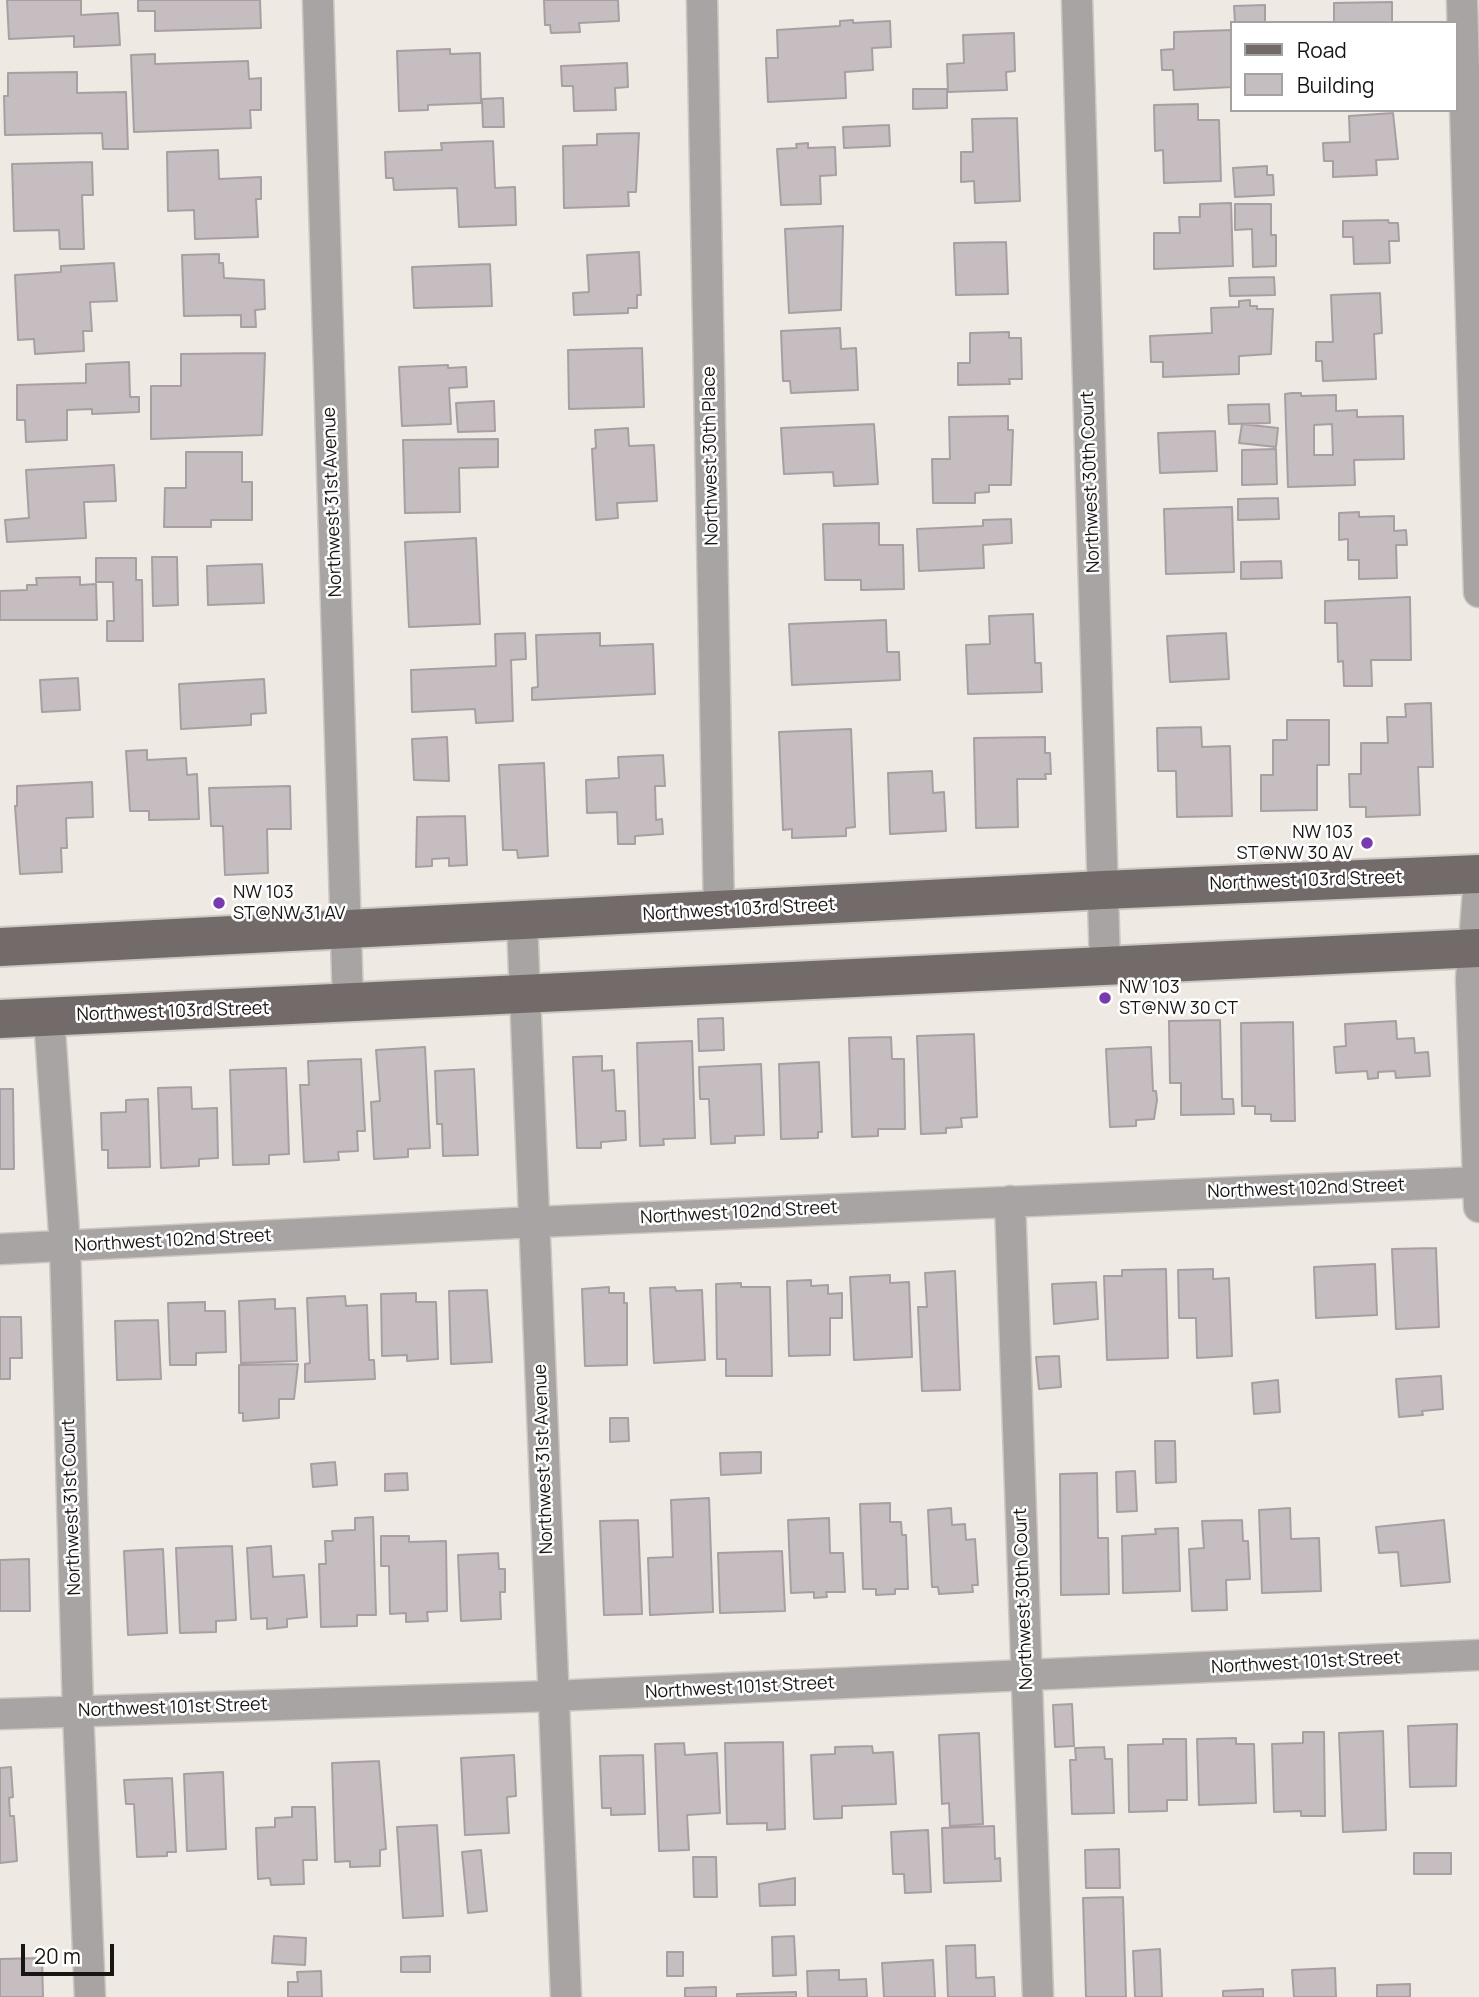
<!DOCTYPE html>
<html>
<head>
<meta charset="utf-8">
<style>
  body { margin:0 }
  #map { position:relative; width:1479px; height:1997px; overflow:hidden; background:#eee9e2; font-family:Manrope,sans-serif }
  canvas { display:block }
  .legend { position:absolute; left:1230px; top:21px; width:228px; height:91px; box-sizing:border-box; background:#fff; border:2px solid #a3a2a1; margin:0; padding:9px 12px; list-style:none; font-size:21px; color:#181614 }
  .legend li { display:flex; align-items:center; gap:14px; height:35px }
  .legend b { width:35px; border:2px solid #a3a2a1 }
  .scale { position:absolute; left:21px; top:1944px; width:93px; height:32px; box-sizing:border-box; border:4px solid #181614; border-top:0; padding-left:9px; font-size:21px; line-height:24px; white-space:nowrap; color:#181614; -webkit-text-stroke:5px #fff; paint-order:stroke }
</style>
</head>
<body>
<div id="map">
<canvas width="1479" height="1997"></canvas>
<ul class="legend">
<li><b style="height:9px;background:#726b69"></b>Road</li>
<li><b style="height:19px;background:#c5bdc0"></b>Building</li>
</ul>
<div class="scale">20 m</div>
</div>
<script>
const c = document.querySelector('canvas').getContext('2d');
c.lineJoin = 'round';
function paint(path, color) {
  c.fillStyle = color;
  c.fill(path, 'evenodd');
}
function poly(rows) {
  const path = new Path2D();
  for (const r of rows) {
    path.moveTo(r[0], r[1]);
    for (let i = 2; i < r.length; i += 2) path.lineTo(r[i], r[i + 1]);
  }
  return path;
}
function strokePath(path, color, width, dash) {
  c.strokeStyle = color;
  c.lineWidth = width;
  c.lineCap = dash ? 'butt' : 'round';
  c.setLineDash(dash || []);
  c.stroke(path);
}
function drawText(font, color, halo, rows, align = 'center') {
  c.font = font + ' Manrope,sans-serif';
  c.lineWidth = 5;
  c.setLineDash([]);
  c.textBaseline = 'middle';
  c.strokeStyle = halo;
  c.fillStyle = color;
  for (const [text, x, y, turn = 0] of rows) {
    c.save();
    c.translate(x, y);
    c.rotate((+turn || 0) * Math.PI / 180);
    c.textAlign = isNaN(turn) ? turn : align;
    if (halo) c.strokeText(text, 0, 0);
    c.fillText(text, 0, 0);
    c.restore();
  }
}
const building = poly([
  [7,0,81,0,81,15,118,13,120,45,74,47,74,36,9,39,7,0],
  [138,0,260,0,261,28,155,31,155,11,138,11,138,0],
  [544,0,618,0,619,21,579,23,580,32,551,33,550,25,545,25,544,0],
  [1392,2,1392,23,1334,23,1334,3,1392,2],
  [1265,5,1265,23,1235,23,1234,6,1265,5],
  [853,20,853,23,890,21,891,47,872,48,873,70,845,72,846,98,768,102,766,58,778,58,777,30,840,26,840,21,853,20],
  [1232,30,1232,87,1174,90,1173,70,1162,70,1161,50,1174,49,1174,32,1232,30],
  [1014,33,1015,71,1006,72,1007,90,948,92,947,64,964,63,963,35,1014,33],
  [450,49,450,54,480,53,481,103,428,105,428,110,399,111,397,51,450,49],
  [155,54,155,64,248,61,249,79,261,78,261,110,250,110,251,128,134,132,131,55,155,54],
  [627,63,628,87,615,88,616,110,574,111,573,86,562,86,561,66,627,63],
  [77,72,77,93,126,92,128,149,103,149,102,133,5,135,4,96,8,96,8,73,77,72],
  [913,89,947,89,947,108,913,109,913,89],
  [503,98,504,127,483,127,482,99,503,98],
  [1198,104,1198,120,1219,120,1221,181,1164,183,1163,150,1155,151,1154,105,1198,104],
  [1393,113,1398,159,1376,160,1377,175,1333,177,1333,161,1324,161,1323,143,1350,142,1349,116,1393,113],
  [1017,118,1020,201,975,203,974,181,961,182,961,152,973,152,972,119,1017,118],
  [889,125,890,146,844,148,843,127,889,125],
  [639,133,636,192,628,192,629,206,564,208,563,146,597,145,597,134,639,133],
  [493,141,495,188,515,187,516,225,459,227,457,188,394,190,393,178,386,178,385,152,442,150,441,143,493,141],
  [808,143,808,148,835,147,836,175,820,176,821,204,781,205,777,149,797,148,796,144,808,143],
  [218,150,219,179,261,177,261,199,256,199,258,237,195,239,194,210,168,211,167,152,218,150],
  [92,162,93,195,82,195,84,249,60,249,59,230,14,231,12,164,92,162],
  [1267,166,1267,175,1273,175,1274,195,1235,197,1233,168,1267,166],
  [1231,203,1233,266,1154,269,1154,233,1180,233,1179,217,1200,217,1200,204,1231,203],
  [1235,204,1271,204,1271,235,1276,235,1276,266,1253,267,1252,229,1235,230,1235,204],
  [1388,220,1389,223,1398,223,1399,241,1389,241,1390,263,1354,264,1353,237,1343,237,1343,221,1388,220],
  [843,226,841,310,789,313,785,229,843,226],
  [1006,242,1008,294,956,295,954,243,1006,242],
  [639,252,641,295,637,295,637,308,628,308,628,313,574,315,573,293,589,292,587,255,639,252],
  [219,254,219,263,223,263,224,278,264,280,265,309,255,310,256,327,241,327,241,315,184,316,182,255,219,254],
  [114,263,117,301,90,302,92,331,83,331,84,351,35,354,34,339,18,340,15,275,61,272,61,266,114,263],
  [490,264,492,306,414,308,412,267,490,264],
  [1274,277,1275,295,1230,296,1229,278,1274,277],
  [1380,293,1382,333,1374,334,1376,379,1323,381,1322,361,1316,361,1316,342,1333,342,1331,295,1380,293],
  [1250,300,1250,306,1257,306,1257,309,1273,309,1271,354,1239,356,1239,374,1163,377,1163,362,1151,362,1150,336,1212,333,1211,308,1239,307,1239,301,1250,300],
  [840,328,841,349,856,348,858,390,791,393,790,381,783,381,781,331,840,328],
  [1009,332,1009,338,1021,338,1022,379,1009,379,1010,384,958,385,958,363,970,363,970,333,1009,332],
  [642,348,644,407,569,409,568,350,642,348],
  [265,353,262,435,151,439,151,386,181,386,181,354,265,353],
  [129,362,130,397,139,397,139,412,92,414,92,409,67,410,67,440,26,442,25,420,17,420,17,385,86,383,86,364,129,362],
  [448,365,448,368,466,367,467,387,449,388,451,424,402,426,399,367,448,365],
  [1292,393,1301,393,1301,396,1336,395,1336,411,1357,410,1357,417,1403,416,1404,459,1354,460,1355,485,1288,487,1285,394,1292,393],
  [1332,424,1333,455,1314,455,1314,425,1332,424],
  [494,401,495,431,458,432,456,403,494,401],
  [1269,404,1270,423,1229,424,1228,405,1269,404],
  [1008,416,1008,430,1013,430,1011,485,989,485,989,492,975,493,975,503,933,503,932,459,950,459,949,417,1008,416],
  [874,424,878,484,834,486,833,472,784,474,781,428,874,424],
  [1242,424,1278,428,1276,447,1239,443,1242,424],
  [628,428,629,446,654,445,657,501,617,503,618,518,596,520,592,449,596,448,595,430,628,428],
  [1215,431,1217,471,1160,473,1158,433,1215,431],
  [498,439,498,467,459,468,460,512,405,513,403,440,498,439],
  [1276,449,1277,484,1242,485,1242,450,1276,449],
  [186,452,242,452,242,482,252,482,252,520,211,520,211,527,164,527,165,488,186,488,186,452],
  [114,465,116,501,84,502,86,538,7,542,5,520,29,518,26,470,114,465],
  [1278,498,1279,519,1238,520,1238,499,1278,498],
  [1232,507,1234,572,1166,574,1164,509,1232,507],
  [1359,512,1359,517,1394,516,1394,531,1406,530,1407,545,1396,545,1397,578,1359,579,1359,560,1348,560,1348,539,1339,540,1339,513,1359,512],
  [1011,519,1012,543,983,545,984,568,919,571,917,529,983,526,983,520,1011,519],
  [879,523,879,545,903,545,904,589,861,590,861,580,825,580,823,524,879,523],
  [476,538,480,624,409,627,405,542,476,538],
  [152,557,177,557,178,605,153,606,152,557],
  [96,558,136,558,136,580,142,580,143,641,107,641,107,621,114,621,113,582,96,582,96,558],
  [1281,561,1282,578,1241,579,1241,562,1281,561],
  [262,564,264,603,208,605,207,566,262,564],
  [80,577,80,585,96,584,97,620,0,620,0,591,27,590,27,585,37,585,36,578,80,577],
  [1410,597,1411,660,1371,660,1372,686,1344,686,1343,661,1338,662,1337,623,1325,623,1325,601,1410,597],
  [1033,614,1035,663,1041,663,1042,692,968,694,966,645,990,644,989,616,1033,614],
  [886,620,887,652,899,652,900,680,792,685,789,624,886,620],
  [525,633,526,659,511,660,513,721,476,723,475,709,412,712,411,670,496,666,495,634,525,633],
  [600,633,600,646,653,644,655,694,532,700,532,688,538,687,536,635,600,633],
  [1226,633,1229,679,1170,682,1167,636,1226,633],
  [78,678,80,710,42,712,40,680,78,678],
  [264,679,266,713,251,714,251,725,181,729,179,684,264,679],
  [1431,703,1433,767,1418,767,1420,815,1366,817,1366,807,1350,807,1349,774,1361,774,1361,743,1388,743,1387,717,1406,717,1405,704,1431,703],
  [1287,720,1329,720,1329,765,1317,765,1317,810,1261,811,1261,775,1273,775,1273,740,1287,740,1287,720],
  [1201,727,1202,747,1230,746,1232,816,1177,817,1176,771,1158,771,1157,728,1201,727],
  [851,729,855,827,846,828,846,836,792,838,792,829,783,830,779,732,851,729],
  [447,737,449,781,414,780,412,739,447,737],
  [1045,737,1045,753,1050,753,1051,774,1045,774,1046,779,1017,779,1018,827,976,828,974,738,1045,737],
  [147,750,147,760,186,758,187,775,197,774,199,819,149,820,149,811,130,811,126,751,147,750],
  [663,755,665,786,655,786,656,820,662,819,663,834,635,836,635,844,618,844,617,812,587,813,586,780,619,778,618,757,663,755],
  [544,763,548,856,518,858,517,850,503,850,499,765,544,763],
  [932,771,933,793,944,792,946,831,890,834,888,773,932,771],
  [92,782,93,817,66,818,67,848,61,848,62,872,20,874,15,806,17,806,17,786,92,782],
  [290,786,291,829,267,829,268,873,225,875,223,826,211,826,209,788,290,786],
  [465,816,467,865,449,866,449,858,432,859,432,866,416,867,417,817,465,816],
  [723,1018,724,1050,699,1051,698,1019,723,1018],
  [1220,1020,1222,1099,1233,1099,1234,1114,1181,1115,1181,1083,1170,1083,1169,1021,1220,1020],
  [1396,1021,1397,1039,1414,1038,1415,1053,1428,1052,1430,1076,1396,1078,1395,1071,1378,1072,1378,1078,1368,1079,1367,1071,1336,1073,1334,1047,1346,1046,1345,1024,1396,1021],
  [1293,1022,1295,1121,1271,1121,1271,1114,1255,1114,1255,1106,1242,1106,1241,1023,1293,1022],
  [974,1034,977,1117,961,1118,962,1127,946,1128,946,1133,921,1134,917,1036,974,1034],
  [891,1037,892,1059,904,1059,905,1129,878,1129,878,1136,852,1137,849,1038,891,1037],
  [692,1041,695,1138,663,1139,664,1145,640,1146,637,1043,692,1041],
  [425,1047,430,1148,408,1149,408,1157,374,1159,371,1102,380,1101,376,1050,425,1047],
  [1151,1047,1153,1091,1156,1091,1157,1100,1154,1119,1136,1120,1136,1126,1110,1127,1106,1049,1151,1047],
  [602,1056,602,1071,614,1070,616,1111,625,1111,626,1140,601,1142,601,1148,577,1148,573,1057,602,1056],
  [361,1059,365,1131,357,1131,358,1151,338,1152,339,1160,304,1162,300,1085,309,1085,308,1061,361,1059],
  [819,1062,822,1132,818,1132,818,1138,781,1139,779,1064,819,1062],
  [761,1064,764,1135,735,1136,735,1143,711,1144,709,1099,700,1099,699,1067,761,1064],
  [286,1068,289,1154,269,1155,269,1164,233,1165,230,1070,286,1068],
  [474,1069,478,1155,443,1156,442,1124,437,1124,435,1071,474,1069],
  [191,1087,192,1109,217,1108,218,1158,199,1159,199,1166,161,1168,158,1088,191,1087],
  [0,1089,13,1089,14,1169,0,1169,0,1089],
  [148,1099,150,1167,108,1168,108,1150,102,1150,101,1113,126,1112,126,1100,148,1099],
  [1436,1248,1439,1327,1396,1329,1392,1249,1436,1248],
  [1375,1264,1377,1315,1316,1318,1314,1267,1375,1264],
  [1166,1269,1168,1358,1107,1360,1104,1276,1122,1276,1122,1270,1166,1269],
  [1213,1269,1213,1279,1229,1278,1232,1356,1197,1358,1196,1318,1179,1318,1178,1270,1213,1269],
  [955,1271,960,1390,922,1391,918,1307,927,1307,925,1273,955,1271],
  [890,1275,890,1283,909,1282,912,1357,854,1360,850,1277,890,1275],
  [811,1280,811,1286,828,1285,828,1294,842,1293,842,1318,830,1318,830,1355,789,1356,787,1281,811,1280],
  [1096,1282,1098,1319,1054,1324,1052,1284,1096,1282],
  [741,1283,741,1287,770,1287,772,1376,726,1376,726,1359,717,1359,716,1284,741,1283],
  [609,1287,609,1293,624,1293,624,1303,627,1303,627,1365,585,1366,582,1289,609,1287],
  [675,1287,676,1291,702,1290,705,1360,654,1363,650,1288,675,1287],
  [487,1290,492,1362,451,1364,449,1291,487,1290],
  [416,1293,416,1302,436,1302,438,1359,407,1361,407,1355,382,1356,381,1294,416,1293],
  [345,1296,346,1306,367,1305,369,1360,374,1360,375,1379,305,1382,305,1364,310,1363,307,1298,345,1296],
  [275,1299,275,1309,295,1308,297,1361,241,1363,239,1301,275,1299],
  [205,1302,205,1311,225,1311,226,1352,196,1353,196,1365,170,1365,168,1303,205,1302],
  [0,1317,21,1317,22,1358,10,1358,10,1379,0,1379,0,1317],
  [158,1320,161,1379,117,1380,115,1321,158,1320],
  [1059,1356,1061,1387,1039,1389,1036,1357,1059,1356],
  [298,1364,294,1399,279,1399,279,1418,243,1421,243,1413,239,1413,239,1365,298,1364],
  [1441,1376,1443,1409,1422,1411,1423,1415,1399,1417,1396,1379,1441,1376],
  [1278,1380,1280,1412,1254,1414,1252,1383,1278,1380],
  [610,1418,628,1418,629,1441,610,1442,610,1418],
  [1155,1441,1175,1441,1176,1482,1156,1483,1155,1441],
  [761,1452,761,1473,721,1475,720,1453,761,1452],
  [335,1462,337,1485,313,1487,311,1464,335,1462],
  [1135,1471,1137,1511,1117,1512,1116,1472,1135,1471],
  [407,1473,408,1490,385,1491,385,1474,407,1473],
  [1097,1473,1098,1538,1108,1538,1109,1594,1061,1595,1060,1474,1097,1473],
  [709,1498,713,1612,650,1615,648,1558,673,1557,671,1500,709,1498],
  [890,1503,890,1522,901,1522,902,1535,906,1535,908,1589,895,1589,895,1594,876,1595,876,1589,863,1589,860,1504,890,1503],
  [951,1508,952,1525,965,1524,966,1540,975,1539,978,1585,972,1585,973,1592,939,1594,938,1587,932,1587,928,1510,951,1508],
  [1290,1508,1291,1539,1319,1538,1321,1591,1262,1593,1259,1510,1290,1508],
  [373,1517,376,1615,357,1615,357,1626,321,1627,319,1564,326,1564,325,1541,333,1541,332,1531,355,1530,355,1518,373,1517],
  [829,1518,830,1553,843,1553,845,1592,826,1592,827,1597,814,1598,814,1592,791,1593,788,1520,829,1518],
  [638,1520,642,1614,604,1615,600,1521,638,1520],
  [1242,1520,1243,1541,1248,1541,1250,1579,1226,1580,1227,1610,1192,1611,1189,1549,1204,1548,1202,1521,1242,1520],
  [1444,1520,1450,1582,1401,1586,1398,1552,1379,1553,1376,1527,1444,1520],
  [1178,1528,1180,1591,1123,1593,1122,1536,1156,1534,1155,1529,1178,1528],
  [381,1536,409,1536,409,1542,446,1541,447,1611,427,1612,428,1621,406,1622,406,1613,390,1614,389,1566,381,1566,381,1536],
  [232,1546,236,1620,216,1621,216,1632,180,1633,176,1548,232,1546],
  [271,1546,273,1577,304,1575,307,1617,287,1619,287,1627,267,1629,267,1618,251,1619,247,1548,271,1546],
  [163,1549,167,1633,128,1635,124,1551,163,1549],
  [782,1551,785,1611,720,1613,718,1553,782,1551],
  [498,1553,499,1569,505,1569,505,1592,500,1592,501,1619,461,1621,458,1555,498,1553],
  [29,1559,30,1611,0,1611,0,1560,29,1559],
  [1072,1704,1074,1746,1055,1747,1053,1705,1072,1704],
  [1457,1724,1456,1786,1410,1787,1408,1726,1457,1724],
  [1383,1731,1386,1830,1343,1832,1339,1733,1383,1731],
  [1303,1732,1324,1732,1325,1816,1301,1816,1301,1811,1274,1812,1272,1744,1303,1743,1303,1732],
  [979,1733,983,1824,950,1826,949,1803,942,1804,939,1735,979,1733],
  [1236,1738,1236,1744,1254,1744,1256,1803,1199,1805,1197,1739,1236,1738],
  [1163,1739,1186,1739,1187,1800,1167,1800,1167,1811,1129,1812,1128,1745,1163,1744,1163,1739],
  [783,1742,785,1829,767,1830,767,1823,727,1824,725,1743,783,1742],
  [684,1743,685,1755,717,1753,720,1813,687,1815,689,1850,659,1851,655,1744,684,1743],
  [872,1746,873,1753,893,1752,896,1804,842,1806,842,1818,814,1819,811,1755,835,1754,835,1747,872,1746],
  [1104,1747,1105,1759,1112,1759,1114,1813,1072,1814,1070,1760,1076,1760,1075,1748,1104,1747],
  [514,1755,516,1796,507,1797,509,1833,465,1835,461,1758,514,1755],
  [643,1755,645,1814,611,1815,611,1808,602,1808,600,1756,643,1755],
  [379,1761,386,1849,380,1850,380,1866,350,1867,350,1861,335,1862,332,1763,379,1761],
  [11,1767,13,1797,9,1798,10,1816,14,1816,17,1861,0,1863,0,1768,11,1767],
  [223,1772,226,1849,187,1851,184,1774,223,1772],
  [172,1778,176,1852,167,1852,167,1856,137,1857,134,1804,126,1804,124,1780,172,1778],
  [292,1807,315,1807,317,1860,303,1860,304,1884,271,1885,270,1878,258,1879,256,1828,275,1827,275,1818,292,1817,292,1807],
  [437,1825,443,1916,403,1918,397,1827,437,1825],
  [994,1826,995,1859,1000,1858,1001,1881,944,1883,942,1828,994,1826],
  [928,1830,931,1892,905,1893,904,1874,893,1874,891,1832,928,1830],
  [1119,1849,1120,1888,1086,1888,1085,1850,1119,1849],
  [481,1850,487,1911,468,1913,462,1852,481,1850],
  [1414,1853,1451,1853,1451,1874,1414,1874,1414,1853],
  [693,1857,716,1857,717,1897,694,1897,693,1857],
  [795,1878,795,1905,760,1906,759,1884,795,1878],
  [1123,1897,1126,1997,1086,1997,1083,1898,1123,1897],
  [274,1936,306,1938,305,1965,272,1963,274,1936],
  [794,1936,796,1975,773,1976,772,1937,794,1936],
  [975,1945,976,1978,994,1977,995,1997,948,1997,946,1946,975,1945],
  [1160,1949,1162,1997,1135,1997,1133,1951,1160,1949],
  [667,1952,683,1952,683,1976,667,1976,667,1952],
  [430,1956,430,1972,401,1972,401,1957,430,1956],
  [42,1958,43,1997,0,1997,0,1959,42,1958],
  [933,1960,935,1997,884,1997,882,1963,933,1960],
  [1335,1968,1336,1997,1294,1997,1292,1970,1335,1968],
  [839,1970,839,1980,866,1979,867,1997,808,1997,807,1971,839,1970],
  [321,1971,322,1997,288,1997,288,1982,298,1982,297,1972,321,1971],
  [1410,1984,1410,1997,1377,1997,1377,1985,1410,1984],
  [716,1987,716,1997,685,1997,685,1988,716,1987],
  [1263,1989,1263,1997,1223,1997,1223,1991,1263,1989],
  [796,1992,796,1997,737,1997,737,1994,796,1992]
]);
paint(building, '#c5bdc0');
strokePath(building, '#a79fa2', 2);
const street = poly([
  [318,0,348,1004],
  [702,0,719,912],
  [1077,0,1105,965],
  [1462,0,1479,592],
  [1479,879,1471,979,1479,1207],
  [522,921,566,1997],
  [49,1017,65,1246,78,1711,90,1997],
  [1010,1201,1038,1997],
  [0,1249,536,1222,1479,1182],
  [0,1714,552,1696,1479,1655]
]);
const primary = poly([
  [0,947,1103,890,1479,874],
  [0,1019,1479,948]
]);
strokePath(street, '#ccc7c1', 33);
strokePath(primary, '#ccc7c1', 42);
strokePath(street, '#a8a4a3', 30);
strokePath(primary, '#726b69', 38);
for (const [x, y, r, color] of [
  [1367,843,7,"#773aaf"],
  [219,903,7,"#773aaf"],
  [1105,998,7,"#773aaf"]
]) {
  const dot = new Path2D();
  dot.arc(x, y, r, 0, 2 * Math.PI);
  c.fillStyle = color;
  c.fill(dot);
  strokePath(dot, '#fff', 2.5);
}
drawText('18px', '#181614', '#fff', [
  ["Northwest 30th Place",711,456,-91],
  ["Northwest 30th Court",1091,482,-92],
  ["Northwest 31st Avenue",333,502,-92],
  ["Northwest 103rd Street",1306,881,-2],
  ["Northwest 103rd Street",739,910,-3],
  ["Northwest 103rd Street",173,1012,-2],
  ["Northwest 102nd Street",1306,1189,-2],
  ["Northwest 102nd Street",739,1213,-3],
  ["Northwest 102nd Street",173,1241,-3],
  ["Northwest 31st Avenue",544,1459,-92],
  ["Northwest 31st Court",72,1507,-92],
  ["Northwest 30th Court",1024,1599,-92],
  ["Northwest 101st Street",1306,1663,-3],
  ["Northwest 101st Street",740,1688,-3],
  ["Northwest 101st Street",173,1708,-2]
]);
drawText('18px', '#181614', '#fff', [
  ["NW 103",1353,833,"right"],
  ["ST@NW 30 AV",1353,854,"right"],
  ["NW 103",233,893],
  ["ST@NW 31 AV",233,914],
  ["NW 103",1119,988],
  ["ST@NW 30 CT",1119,1009]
], 'left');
</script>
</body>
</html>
